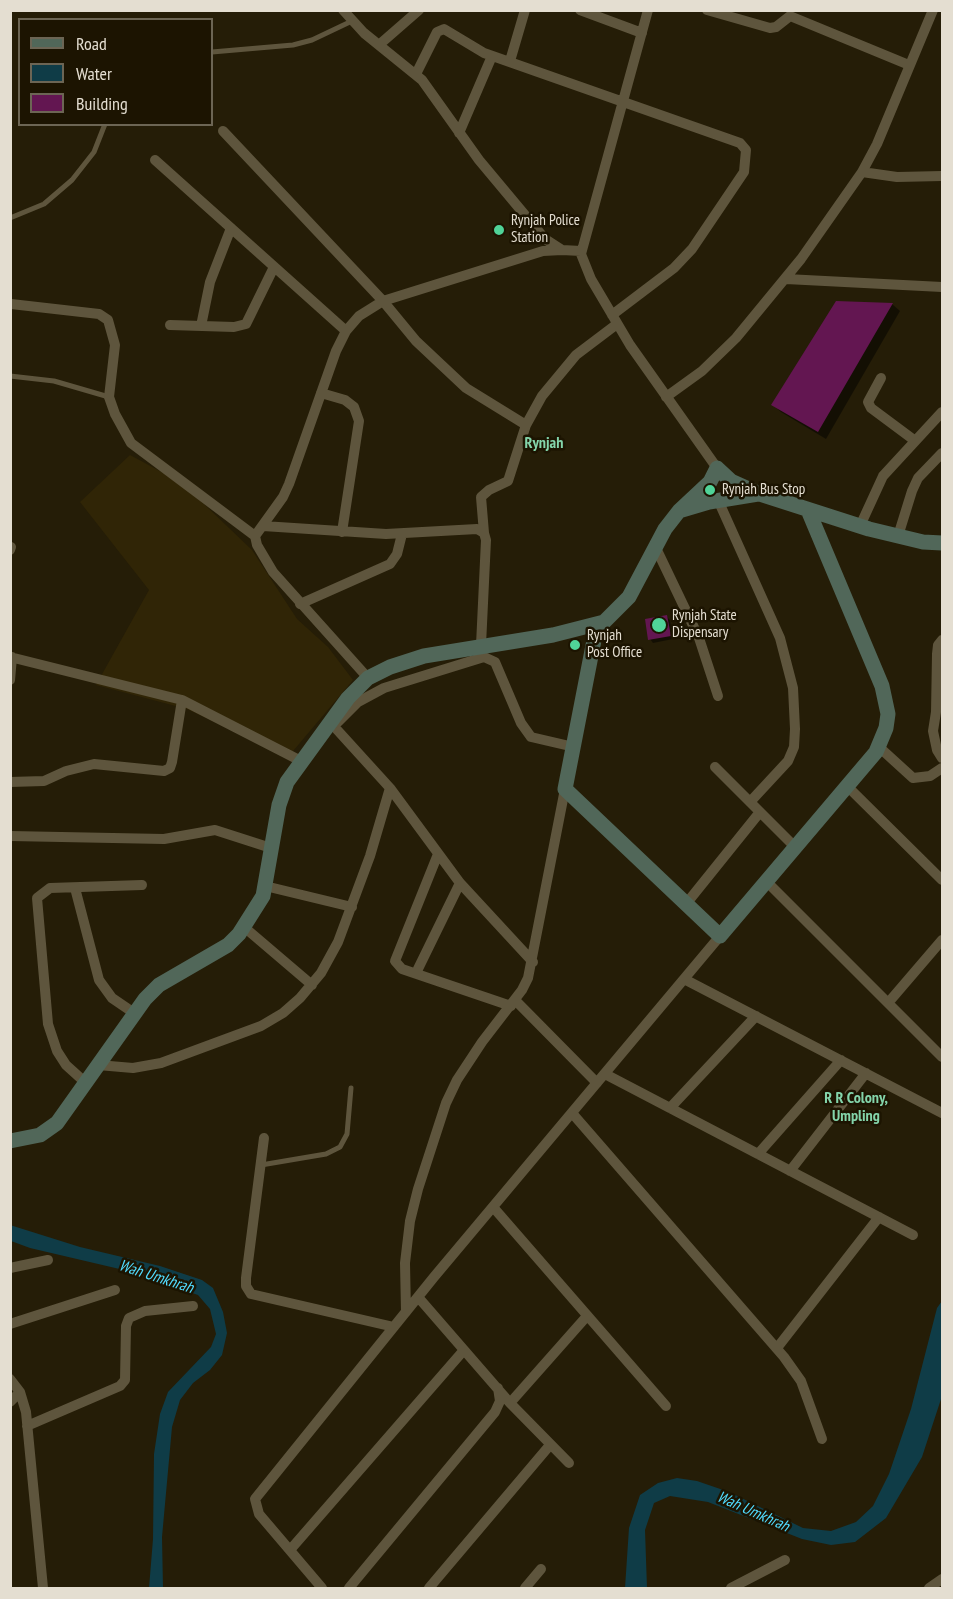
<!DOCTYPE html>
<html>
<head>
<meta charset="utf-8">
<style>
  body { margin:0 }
  #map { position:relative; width:953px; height:1599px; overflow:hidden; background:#251d07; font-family:"PT Sans Narrow",sans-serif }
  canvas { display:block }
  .frame { position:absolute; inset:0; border:12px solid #e4ded1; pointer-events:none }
  .legend { position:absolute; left:18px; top:18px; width:195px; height:108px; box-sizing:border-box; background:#1c1401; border:2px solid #6c6554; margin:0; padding:8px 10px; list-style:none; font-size:18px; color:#e4ded1 }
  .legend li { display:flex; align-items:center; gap:12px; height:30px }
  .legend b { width:30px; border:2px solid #6c6554 }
</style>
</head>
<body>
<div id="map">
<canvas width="953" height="1599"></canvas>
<div class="frame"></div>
<ul class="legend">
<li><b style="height:8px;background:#516759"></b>Road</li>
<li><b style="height:16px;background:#0f3c47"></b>Water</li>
<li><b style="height:16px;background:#631651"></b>Building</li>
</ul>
</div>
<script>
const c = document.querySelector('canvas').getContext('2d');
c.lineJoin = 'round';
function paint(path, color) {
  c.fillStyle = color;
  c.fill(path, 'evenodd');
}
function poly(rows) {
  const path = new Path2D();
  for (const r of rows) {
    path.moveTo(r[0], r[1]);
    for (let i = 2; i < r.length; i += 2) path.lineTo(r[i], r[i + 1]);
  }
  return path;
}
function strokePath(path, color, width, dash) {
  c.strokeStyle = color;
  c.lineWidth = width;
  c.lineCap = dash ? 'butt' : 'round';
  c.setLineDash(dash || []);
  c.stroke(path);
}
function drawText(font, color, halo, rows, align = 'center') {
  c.font = font + ' "PT Sans Narrow",sans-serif';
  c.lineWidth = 5;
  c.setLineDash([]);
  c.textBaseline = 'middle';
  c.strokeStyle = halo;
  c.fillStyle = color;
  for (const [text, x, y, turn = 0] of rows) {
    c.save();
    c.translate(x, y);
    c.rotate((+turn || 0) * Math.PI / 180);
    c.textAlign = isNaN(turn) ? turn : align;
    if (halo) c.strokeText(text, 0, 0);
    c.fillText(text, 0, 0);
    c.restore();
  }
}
paint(poly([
  [130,455,182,483,252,550,297,619,328,647,353,680,288,757,187,709,96,685,149,590,80,502]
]), '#302506');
paint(poly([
  [10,1225,80,1247,160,1266,202,1280,213,1288,223,1312,227,1333,222,1355,210,1370,193,1383,180,1400,172,1427,162,1537,163,1588,149,1588,153,1539,154,1454,160,1414,168,1392,211,1347,216,1334,210,1309,198,1295,128,1271,30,1248,11,1241],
  [942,1301,942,1396,922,1457,886,1518,855,1542,831,1545,802,1539,708,1502,670,1496,654,1503,645,1530,647,1588,625,1588,629,1528,640,1495,658,1483,677,1478,697,1481,729,1492,803,1528,831,1531,856,1522,873,1506,889,1474,911,1409,937,1308]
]), '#0f3c47');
paint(poly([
  [837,303,892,304,900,311,826,439,781,412,773,405],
  [667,617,670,620,673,639,653,643,650,639]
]), '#0007');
paint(poly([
  [836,301,893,303,818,432,771,405],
  [667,615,671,636,648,640,645,619]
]), '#631651');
strokePath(poly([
  [212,52,293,45,312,40,352,21],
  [10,218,44,204,72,180,94,152,105,124],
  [10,376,54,381,109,397],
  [261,1165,326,1154,340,1147,347,1134,351,1088]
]), '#5e553d', 5);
strokePath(poly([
  [343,10,364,33,422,80,479,160,545,239,562,250,581,251],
  [580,10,642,33],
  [648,10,581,254,591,279,630,345,717,468],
  [707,10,770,28,776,27,790,16,909,65],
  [380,44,419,10],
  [510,61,525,10],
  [416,74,437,32,444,29,484,53,740,143,746,150,744,172,692,249,674,268,612,315],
  [223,131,383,301,416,341,466,388,526,425],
  [459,133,492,56],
  [155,160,346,331],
  [862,172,897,177,942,176],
  [786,279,942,287],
  [11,304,99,314,108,320,115,345,109,397,115,414,131,443,255,536],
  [170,325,234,327,246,324,274,267],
  [201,326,210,282,231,228],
  [881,378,868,402,871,408,914,440],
  [321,393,345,400,354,407,359,421,342,532],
  [666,397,702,371,736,338,801,259,862,172,877,144,933,10],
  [718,500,780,638,793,688,795,729,794,747,788,761,750,802],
  [263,526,386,534,477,529,484,533,486,540,481,645],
  [860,526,883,476,942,412],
  [484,533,481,497,489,490,508,481,526,425,542,396,576,355,617,324],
  [898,536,912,491,918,478,942,453],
  [655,546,699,638,718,696],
  [10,550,11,547],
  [300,604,390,564,397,554,402,534],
  [942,640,938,645,937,654,936,712,933,731,937,750,942,758],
  [10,657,182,700,301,761],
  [368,678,273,572,257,545,255,536,283,497,289,484,336,351,346,331,359,316,383,301,543,251,562,250],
  [10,680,12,657],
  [330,722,390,788,460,883,533,962],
  [338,722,358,702,384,688,484,657,495,662,521,723,531,737,574,747],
  [879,747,913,778,930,776,942,768],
  [715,767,794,846],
  [10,782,44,781,66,771,94,764,164,771,170,768,172,762,182,700],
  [847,786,942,880],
  [10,836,164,839,215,830,271,848],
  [438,854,395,961,402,969,511,1006],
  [766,881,942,1057],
  [265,886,352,907],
  [75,888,99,980,112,998,134,1013],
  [686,904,760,812],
  [244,927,312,985],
  [416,973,460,883],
  [684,979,942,1113],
  [515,1000,597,1083],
  [888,1003,942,940],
  [98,1065,133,1068,161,1063,261,1026,283,1013,300,998,321,973,338,942,370,856,390,788],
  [605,1074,913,1235],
  [87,1084,66,1065,57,1051,48,1024,37,898,50,888,142,885],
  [670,1108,756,1016],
  [572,1113,784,1357,801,1381,822,1439],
  [264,1138,246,1278,246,1286,251,1294,394,1327],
  [758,1154,841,1060],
  [790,1171,866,1073],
  [493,1207,666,1406],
  [10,1268,48,1260],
  [418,1297,510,1403,569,1463],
  [406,1312,405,1263,410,1221,418,1189,446,1103,457,1080,482,1042,522,990,528,978,565,789],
  [10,1324,115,1290],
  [777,1348,879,1217],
  [10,1379,20,1392,26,1412,43,1588],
  [10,1402,20,1392],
  [510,1403,587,1316],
  [27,1426,120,1386,125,1380,126,1326,129,1318,145,1311,193,1306],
  [290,1550,464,1350],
  [322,1588,259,1514,255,1499,434,1277,720,936],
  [349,1588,495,1412,500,1401,498,1388],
  [429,1588,550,1445],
  [525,1588,541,1569],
  [731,1588,785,1560],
  [929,1588,942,1579]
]), '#5e553d', 10);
strokePath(poly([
  [682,510,709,502,758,494],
  [597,625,565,789,720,936,876,752,886,728,888,714,882,686,808,510],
  [10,1141,40,1135,57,1123,145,999,159,985,228,945,239,934,263,896,279,805,287,782,348,698,368,678,390,667,424,656,553,635,604,622,629,597,665,529,679,511,710,482,717,468,731,481,760,494,869,529,923,542,942,543]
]), '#516759', 15);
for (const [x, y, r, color] of [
  [499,230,6,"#50d398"],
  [710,490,6,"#50d398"],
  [659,625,8,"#50d398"],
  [575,645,6,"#50d398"]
]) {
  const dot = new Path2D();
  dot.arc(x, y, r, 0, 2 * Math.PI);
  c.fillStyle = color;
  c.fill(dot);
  strokePath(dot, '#1c1401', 2);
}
drawText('15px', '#e4ded1', '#1c1401', [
  ["Rynjah Police",511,221],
  ["Station",511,238],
  ["Rynjah Bus Stop",722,490],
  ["Rynjah State",672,616],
  ["Dispensary",672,633],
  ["Rynjah",587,636],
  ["Post Office",587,653]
], 'left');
drawText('bold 16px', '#84d5ab', '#1c1401', [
  ["Rynjah",544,443],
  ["R R Colony,",856,1098],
  ["Umpling",856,1116]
]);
drawText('italic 16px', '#51dbfe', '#1c1401', [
  ["Wah Umkhrah",156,1277,18],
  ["Wah Umkhrah",753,1512,24]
]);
</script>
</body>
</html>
